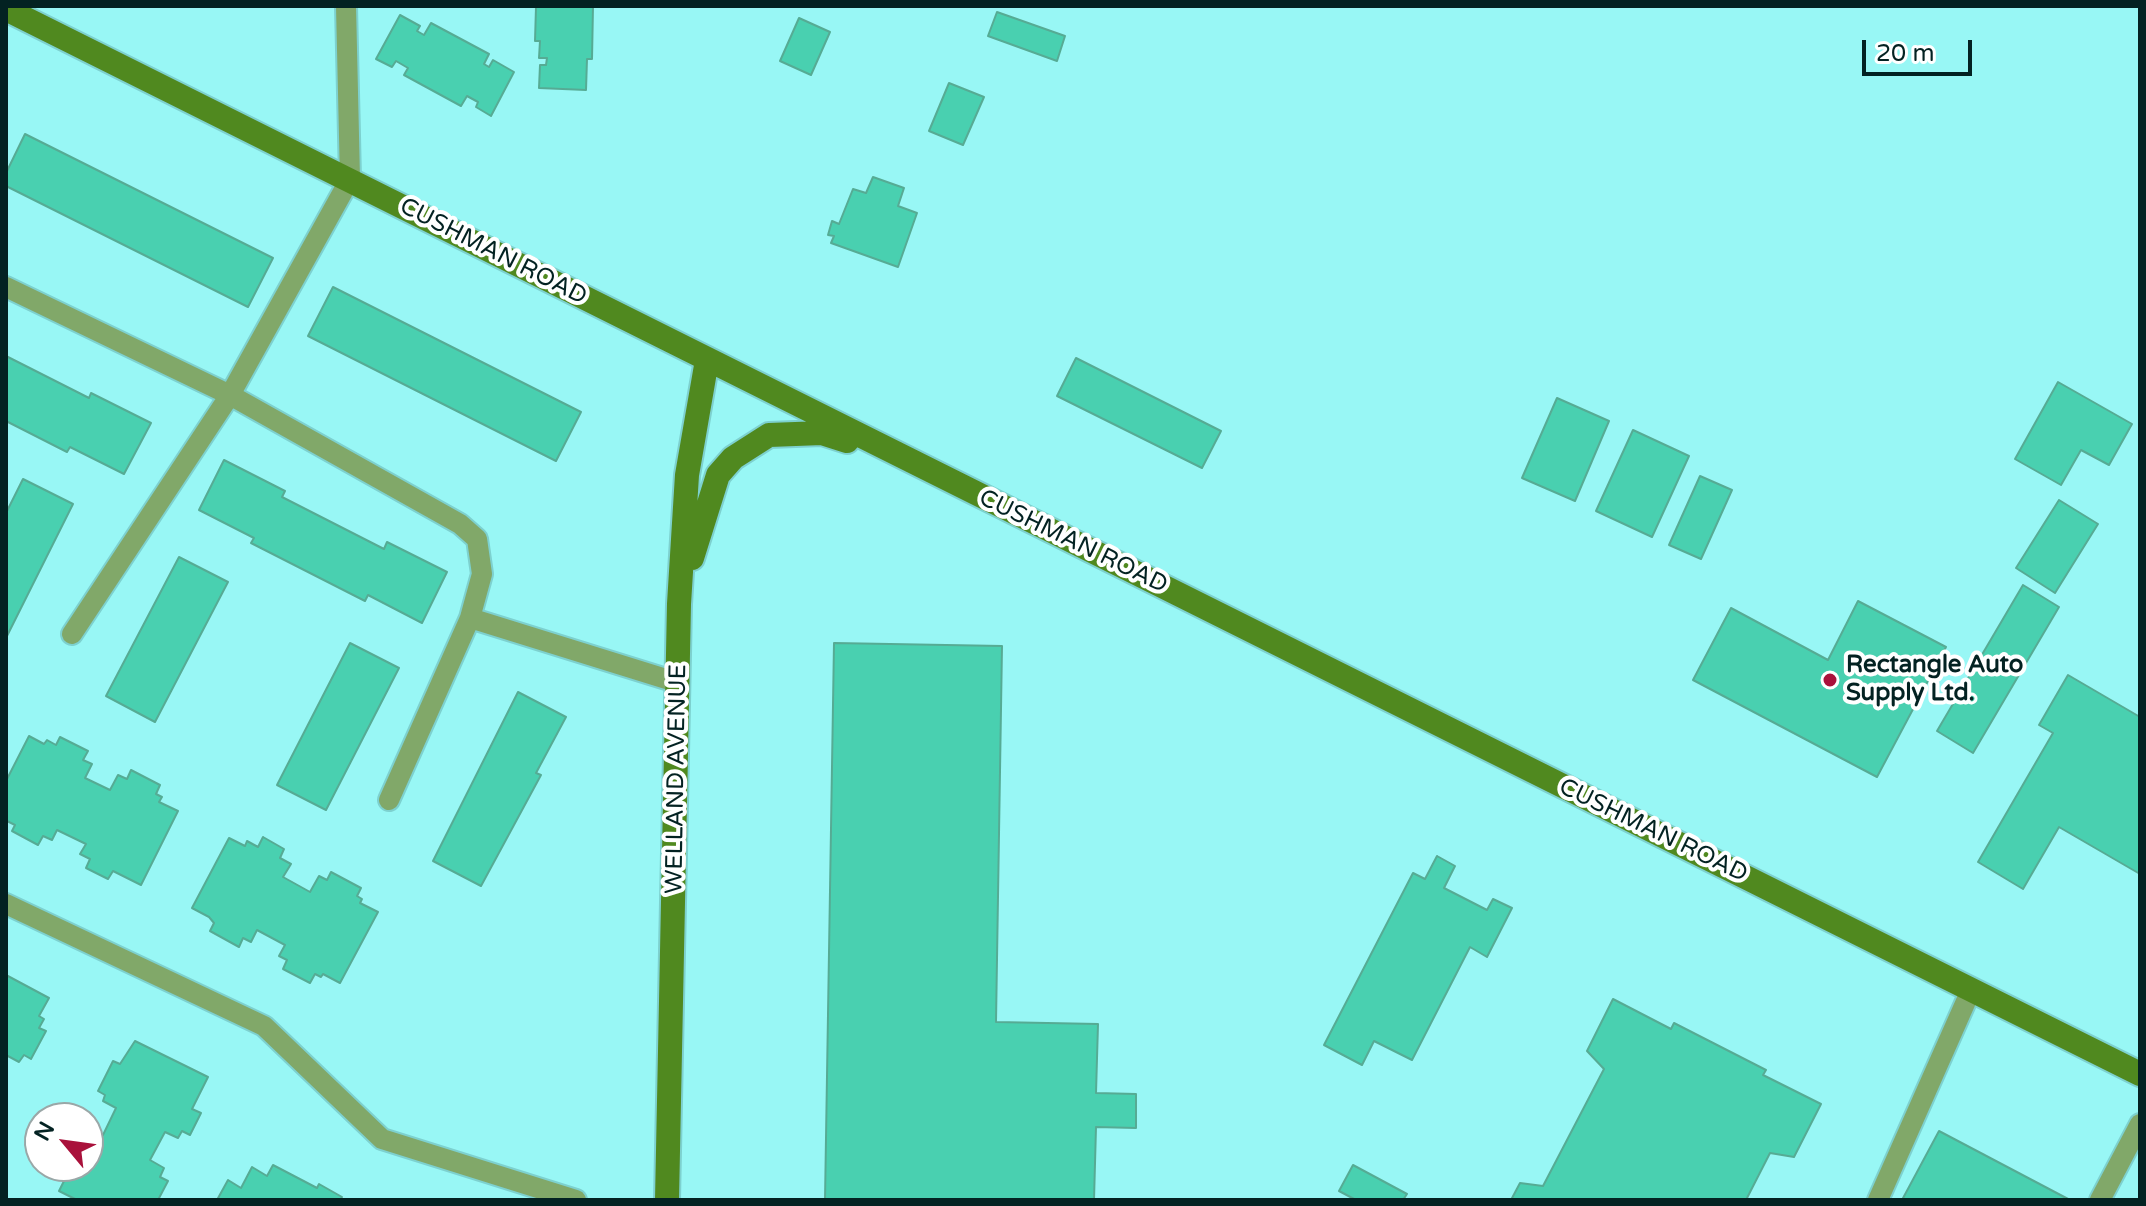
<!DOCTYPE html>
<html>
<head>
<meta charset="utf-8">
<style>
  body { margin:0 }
  #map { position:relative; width:2146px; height:1206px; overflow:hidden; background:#98f7f5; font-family:"Varela Round",sans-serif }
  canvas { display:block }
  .frame { position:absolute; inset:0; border:8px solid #032222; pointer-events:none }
  .north { position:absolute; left:24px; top:1102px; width:80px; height:80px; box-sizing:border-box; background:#fff; border:2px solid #9aa7a7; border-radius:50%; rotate:299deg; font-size:22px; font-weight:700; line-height:32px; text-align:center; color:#032222 }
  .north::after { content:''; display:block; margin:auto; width:28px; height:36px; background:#a9113b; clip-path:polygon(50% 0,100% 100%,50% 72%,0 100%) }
  .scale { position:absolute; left:1862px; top:40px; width:110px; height:36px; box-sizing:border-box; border:4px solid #032222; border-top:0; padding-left:10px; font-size:24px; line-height:28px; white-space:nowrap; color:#032222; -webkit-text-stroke:6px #fff; paint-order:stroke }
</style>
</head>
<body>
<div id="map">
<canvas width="2146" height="1206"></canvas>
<div class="frame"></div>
<div class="north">N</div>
<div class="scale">20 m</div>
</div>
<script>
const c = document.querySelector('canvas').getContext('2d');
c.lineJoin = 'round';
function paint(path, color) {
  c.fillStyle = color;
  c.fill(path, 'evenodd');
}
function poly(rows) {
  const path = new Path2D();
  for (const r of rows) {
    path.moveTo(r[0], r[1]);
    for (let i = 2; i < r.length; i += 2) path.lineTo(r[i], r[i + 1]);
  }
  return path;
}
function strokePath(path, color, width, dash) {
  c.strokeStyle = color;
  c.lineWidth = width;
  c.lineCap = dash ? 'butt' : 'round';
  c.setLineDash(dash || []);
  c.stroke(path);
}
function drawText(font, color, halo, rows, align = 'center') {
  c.font = font + ' "Varela Round",sans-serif';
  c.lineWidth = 8;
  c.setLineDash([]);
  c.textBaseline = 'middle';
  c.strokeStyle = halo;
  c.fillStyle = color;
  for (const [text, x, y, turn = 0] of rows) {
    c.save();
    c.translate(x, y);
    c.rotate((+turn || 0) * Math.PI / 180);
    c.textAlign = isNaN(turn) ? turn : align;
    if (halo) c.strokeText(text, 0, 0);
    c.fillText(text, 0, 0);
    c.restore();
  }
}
const building = poly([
  [541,6,593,6,592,59,587,59,586,90,539,88,540,65,546,65,547,58,539,58,540,41,535,41,536,7,541,6],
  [997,12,1065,36,1057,61,988,36,997,12],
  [400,15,420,26,417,31,424,35,431,23,489,54,484,64,489,67,493,60,514,72,491,116,476,107,478,102,467,96,461,106,404,75,408,68,396,61,392,67,376,59,400,15],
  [799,18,830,32,811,75,780,61,799,18],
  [949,83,984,97,963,145,929,131,949,83],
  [25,134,273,258,248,307,6,186,6,173,25,134],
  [873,177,904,188,898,206,917,213,898,267,831,243,834,236,828,235,832,221,839,224,853,189,866,193,873,177],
  [333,287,581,412,556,461,308,336,333,287],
  [6,356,89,398,91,393,151,423,124,474,70,447,67,452,6,421,6,356],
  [1076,358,1221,431,1202,468,1057,396,1076,358],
  [2058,382,2132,424,2109,465,2081,450,2061,485,2015,459,2058,382],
  [1557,398,1609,421,1575,501,1522,478,1557,398],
  [1633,430,1689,456,1652,537,1596,511,1633,430],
  [224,460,285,491,282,497,384,549,387,542,447,572,422,623,368,595,365,601,251,543,254,538,199,510,224,460],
  [1700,476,1732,490,1701,559,1669,545,1700,476],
  [23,479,73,504,6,638,6,513,23,479],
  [2059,500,2098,524,2055,593,2016,568,2059,500],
  [179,557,228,582,155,722,106,696,179,557],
  [2023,585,2059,607,1973,753,1937,731,2023,585],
  [1858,601,1946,647,1877,777,1693,680,1731,608,1828,660,1858,601],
  [350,643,399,668,326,810,277,785,350,643],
  [834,643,1002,646,996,1022,1098,1024,1096,1093,1136,1094,1136,1128,1096,1127,1094,1200,825,1200,834,643],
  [2068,675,2140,717,2140,874,2059,827,2023,889,1978,862,2053,733,2039,725,2068,675],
  [518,692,566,717,536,773,541,775,481,886,433,861,518,692],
  [29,736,44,744,47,740,56,745,60,737,88,751,83,760,92,764,85,778,110,790,118,775,127,779,131,770,160,785,156,794,162,797,159,802,178,811,141,885,113,871,108,879,86,868,90,859,80,854,86,844,57,830,52,840,43,836,38,845,12,831,15,825,7,821,6,781,29,736],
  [263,837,284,849,280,858,291,864,283,877,310,892,319,876,327,880,331,872,361,888,357,896,362,899,360,903,378,912,340,983,323,974,321,977,315,974,310,983,283,969,287,960,279,956,285,945,257,930,251,942,243,938,239,947,210,931,214,923,209,917,192,908,229,838,245,846,247,841,258,847,263,837],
  [1437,856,1455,866,1444,888,1487,910,1493,899,1512,908,1487,957,1470,947,1412,1060,1374,1041,1362,1065,1324,1045,1413,873,1425,879,1437,856],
  [6,975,49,998,39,1016,44,1019,39,1028,46,1031,31,1059,24,1055,19,1062,6,1055,6,975],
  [1613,999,1671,1029,1674,1023,1766,1070,1763,1075,1821,1104,1794,1157,1770,1153,1746,1200,1511,1200,1520,1183,1543,1186,1604,1069,1587,1051,1613,999],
  [135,1041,208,1077,192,1109,201,1113,190,1135,182,1131,178,1138,165,1132,150,1160,164,1168,160,1177,168,1181,158,1200,77,1200,59,1191,68,1173,64,1166,88,1166,88,1129,103,1135,116,1108,103,1101,105,1095,98,1091,113,1061,120,1064,135,1041],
  [1939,1131,2070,1200,1902,1200,1939,1131],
  [273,1165,317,1188,319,1184,342,1197,340,1200,217,1200,228,1180,241,1188,252,1167,267,1176,273,1165],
  [1353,1165,1407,1194,1403,1200,1356,1200,1339,1191,1353,1165]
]);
paint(building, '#49d0b0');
strokePath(building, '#56ab94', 2);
const lane = poly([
  [6,287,230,395,460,524,477,539,482,574,470,618,389,800],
  [470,618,679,683],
  [72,634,230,395,350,179,346,6],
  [6,904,264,1026,382,1139,576,1200],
  [1878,1200,1971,990],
  [2100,1200,2140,1124]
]);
const secondary = poly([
  [6,9,2140,1074],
  [692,558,718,475,733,458,769,435,822,433,847,441],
  [667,1200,679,604,687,475,707,360]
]);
strokePath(lane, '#7dd1cf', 24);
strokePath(secondary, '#7dd1cf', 28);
strokePath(lane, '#81a869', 20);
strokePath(secondary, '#50891f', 24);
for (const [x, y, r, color] of [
  [1830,680,8,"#a9113b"]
]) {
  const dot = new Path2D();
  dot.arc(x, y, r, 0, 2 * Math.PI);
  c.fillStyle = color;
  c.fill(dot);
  strokePath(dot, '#fff', 3);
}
drawText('24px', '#032222', '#fff', [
  ["CUSHMAN ROAD",493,252,27],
  ["CUSHMAN ROAD",1073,542,26],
  ["WELLAND AVENUE",677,779,-89],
  ["CUSHMAN ROAD",1653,831,26]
]);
drawText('bold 24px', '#032222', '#fff', [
  ["Rectangle Auto",1846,666],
  ["Supply Ltd.",1846,694]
], 'left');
</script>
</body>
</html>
